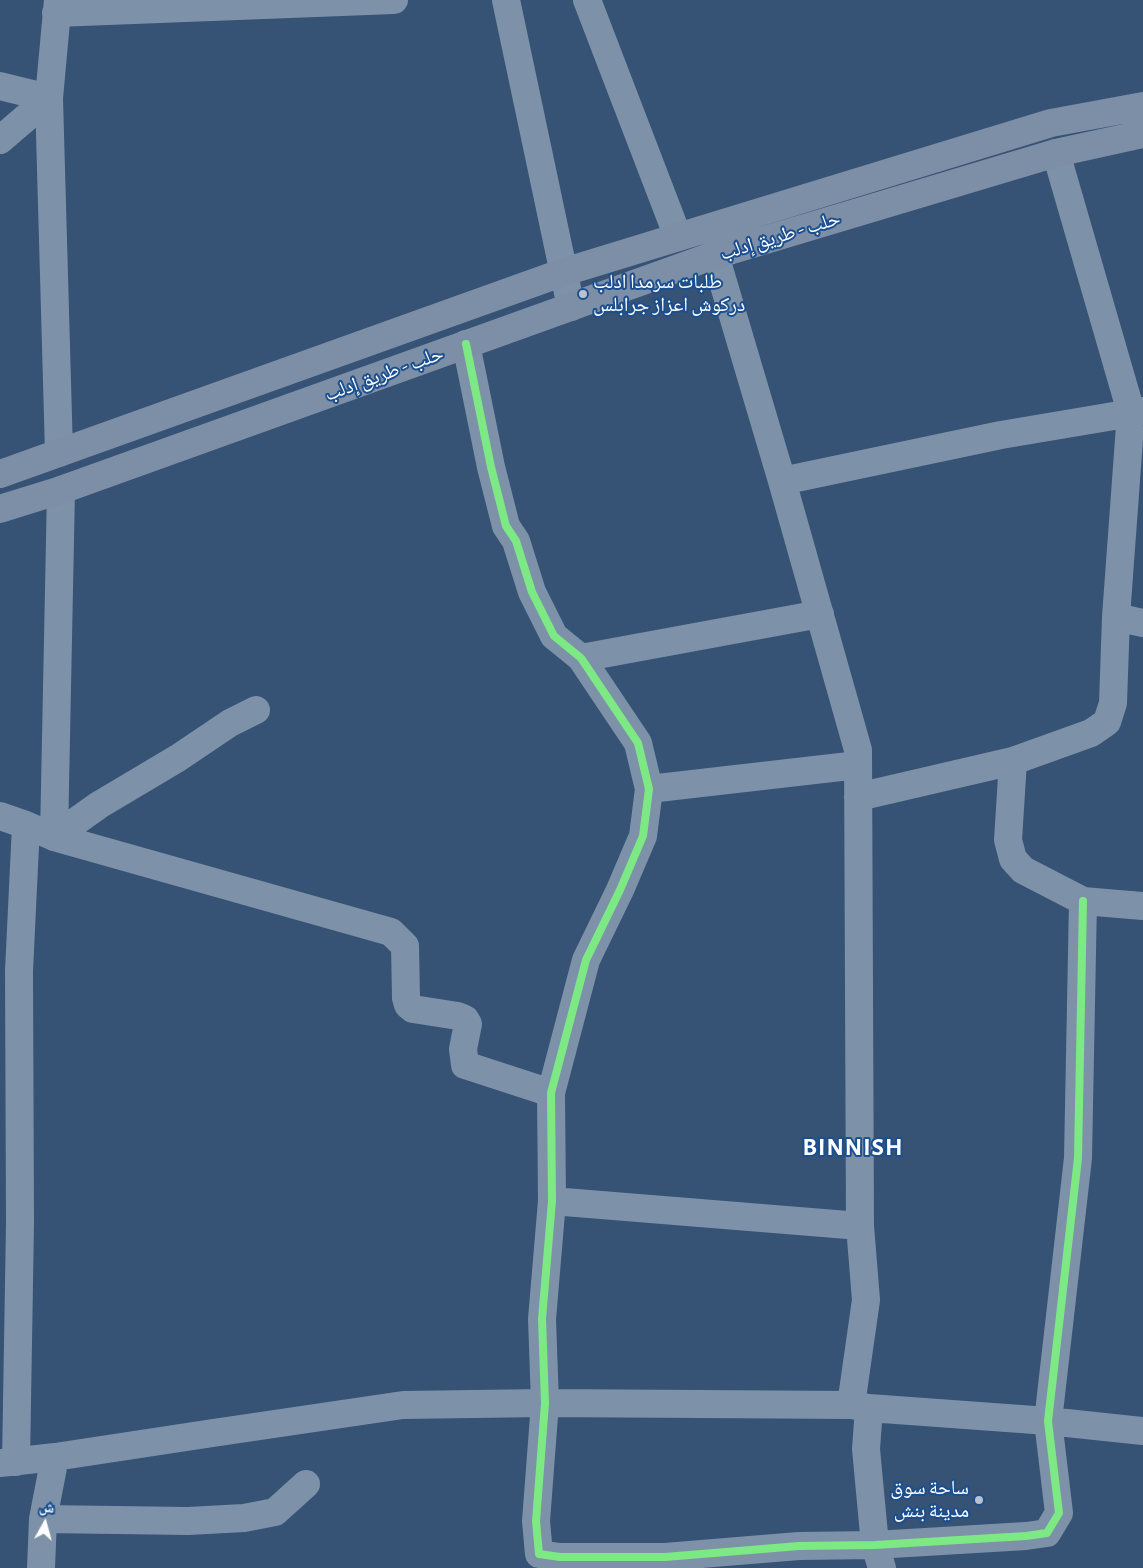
<!DOCTYPE html>
<html>
<head>
<meta charset="utf-8">
<style>
  body { margin:0 }
  #map { position:relative; width:1143px; height:1568px; overflow:hidden; background:#365274; font-family:"Alegreya Sans","Noto Naskh Arabic",sans-serif }
  canvas { display:block }
  .north { position:absolute; left:20px; top:1498px; width:50px; height:50px; -webkit-text-stroke:4px #1b4f8f; paint-order:stroke; rotate:7deg; font-size:14px; font-weight:700; line-height:20px; text-align:center; color:#fff }
  .north::after { content:''; display:block; margin:auto; width:18px; height:22px; background:#fff; clip-path:polygon(50% 0,100% 100%,50% 72%,0 100%) }
</style>
</head>
<body>
<div id="map">
<canvas width="1143" height="1568"></canvas>
<div class="north">ش</div>
</div>
<script>
const c = document.querySelector('canvas').getContext('2d');
c.lineJoin = 'round';
function poly(rows) {
  const path = new Path2D();
  for (const r of rows) {
    path.moveTo(r[0], r[1]);
    for (let i = 2; i < r.length; i += 2) path.lineTo(r[i], r[i + 1]);
  }
  return path;
}
function strokePath(path, color, width, dash) {
  c.strokeStyle = color;
  c.lineWidth = width;
  c.lineCap = dash ? 'butt' : 'round';
  c.setLineDash(dash || []);
  c.stroke(path);
}
function drawText(font, color, halo, rows, align = 'center') {
  c.font = font + ' "Alegreya Sans","Noto Naskh Arabic",sans-serif';
  c.lineWidth = 4;
  c.setLineDash([]);
  c.textBaseline = 'middle';
  c.strokeStyle = halo;
  c.fillStyle = color;
  for (const [text, x, y, turn = 0] of rows) {
    c.save();
    c.translate(x, y);
    c.rotate((+turn || 0) * Math.PI / 180);
    c.textAlign = isNaN(turn) ? turn : align;
    if (halo) c.strokeText(text, 0, 0);
    c.fillText(text, 0, 0);
    c.restore();
  }
}
strokePath(poly([
  [58,0,49,98,59,453],
  [506,0,571,307],
  [587,0,678,237],
  [56,13,394,0],
  [0,86,49,98],
  [0,140,49,98],
  [715,255,782,481,858,750,860,1226,866,1300,851,1405],
  [466,344,491,467,506,526,516,541,532,592,554,636,581,658,638,743,649,789,643,836,620,890,586,960,551,1093,552,1201,542,1319,545,1403,536,1521,539,1554,560,1557,665,1557,799,1546,875,1545,1026,1536,1047,1533,1059,1513,1048,1421,1078,1158,1083,901],
  [782,481,1001,435,1143,411],
  [1116,617,1143,623],
  [581,658,820,614],
  [1013,761,1008,840,1013,859,1023,870,1083,901,1143,906],
  [649,789,858,765],
  [858,797,1013,761,1091,733,1107,722,1113,703,1116,617,1131,412,1056,153],
  [0,816,26,825,19,971,20,1223,16,1462],
  [26,825,54,837,391,932,405,946,406,998,408,1005,413,1009,458,1016,465,1019,468,1024,463,1049,465,1065,551,1093],
  [54,837,61,490],
  [54,837,99,805,178,758,230,723,256,710],
  [552,1201,860,1226],
  [869,1408,866,1449,875,1545,882,1568],
  [0,1463,55,1457,213,1433,403,1405,545,1403,851,1405,869,1408,1048,1421,1143,1431],
  [43,1519,188,1521,244,1518,275,1512,306,1484],
  [41,1568,43,1519,55,1457]
]), '#7d92a8', 28);
strokePath(poly([
  [0,474,564,272,1051,123,1143,106],
  [0,509,61,490,715,255,1056,153,1143,134]
]), '#7d8ea7', 28);
strokePath(poly([
  [466,344,491,467,506,526,516,541,532,592,554,636,581,658,638,743,649,789,643,836,620,890,586,960,551,1093,552,1201,542,1319,545,1403,536,1521,539,1554,560,1557,665,1557,799,1546,875,1545,1026,1536,1047,1533,1059,1513,1048,1421,1078,1158,1083,901]
]), '#7ce984', 8);
for (const [x, y, r, color] of [
  [583,294,5,"#b9c2ce"],
  [979,1500,5,"#b9c2ce"]
]) {
  const dot = new Path2D();
  dot.arc(x, y, r, 0, 2 * Math.PI);
  c.fillStyle = color;
  c.fill(dot);
  strokePath(dot, '#1b4f8f', 2);
}
drawText('20px', '#fff', '#1b4f8f', [
  ["حلب - طريق إدلب",780,236,-17],
  ["حلب - طريق إدلب",384,374,-20]
]);
drawText('20px', '#fff', '#1b4f8f', [
  ["طلبات سرمدا ادلب",593,282],
  ["دركوش اعزاز جرابلس",593,305],
  ["ساحة سوق",969,1488,"right"],
  ["مدينة بنش",969,1511,"right"]
], 'left');
c.letterSpacing = '1px';
drawText('bold 25px', '#fff', '#1b4f8f', [
  ["BINNISH",853,1147]
]);
c.letterSpacing = '0px';
</script>
</body>
</html>
